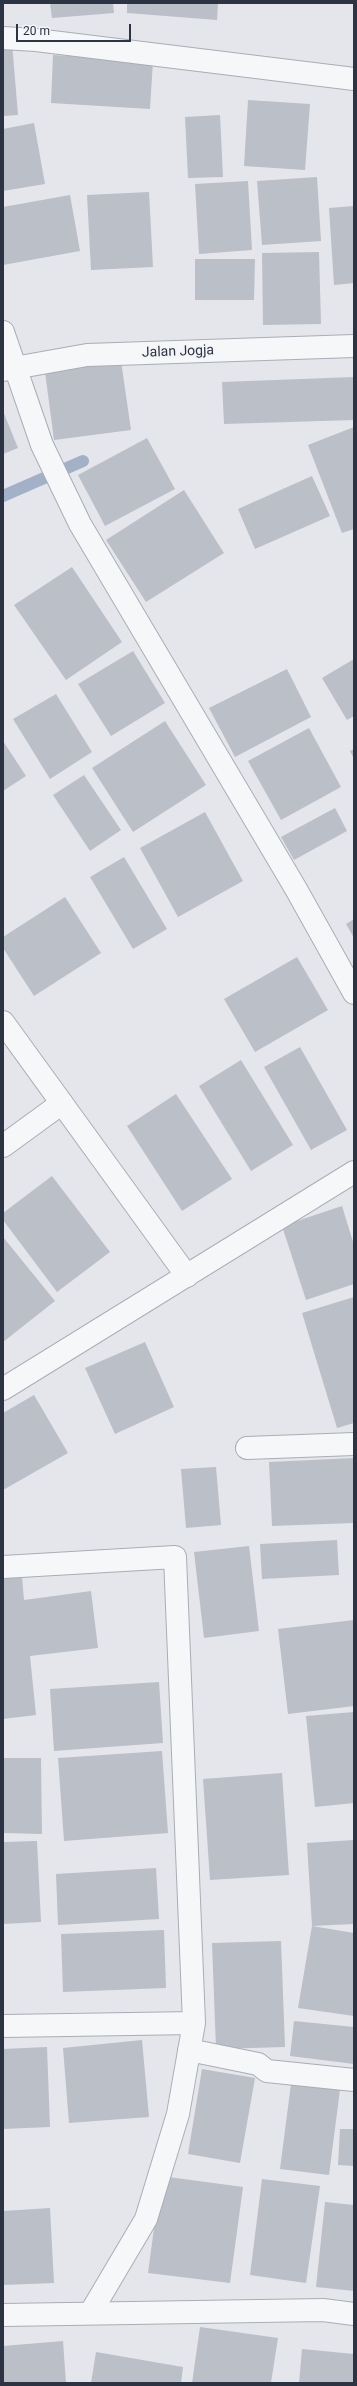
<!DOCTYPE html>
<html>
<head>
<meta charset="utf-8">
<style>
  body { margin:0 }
  #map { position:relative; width:357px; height:2386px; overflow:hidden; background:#e4e6eb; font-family:Roboto,sans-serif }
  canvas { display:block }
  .frame { position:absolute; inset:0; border:4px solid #2c3342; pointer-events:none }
  .scale { position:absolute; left:16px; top:24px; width:115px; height:18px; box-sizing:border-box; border:2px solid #2c3342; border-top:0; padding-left:5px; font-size:12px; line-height:14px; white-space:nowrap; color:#2c3342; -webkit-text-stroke:3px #f3f5f8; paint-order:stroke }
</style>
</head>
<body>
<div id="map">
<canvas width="357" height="2386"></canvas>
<div class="frame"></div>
<div class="scale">20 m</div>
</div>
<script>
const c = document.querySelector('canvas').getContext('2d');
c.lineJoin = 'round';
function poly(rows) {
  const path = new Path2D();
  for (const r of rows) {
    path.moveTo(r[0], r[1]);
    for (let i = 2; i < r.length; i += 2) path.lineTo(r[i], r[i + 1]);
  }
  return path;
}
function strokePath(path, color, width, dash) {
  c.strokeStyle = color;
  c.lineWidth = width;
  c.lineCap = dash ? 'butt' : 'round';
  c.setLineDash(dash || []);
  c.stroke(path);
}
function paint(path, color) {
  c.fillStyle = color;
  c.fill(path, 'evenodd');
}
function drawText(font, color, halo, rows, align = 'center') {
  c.font = font + ' Roboto,sans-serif';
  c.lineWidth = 4;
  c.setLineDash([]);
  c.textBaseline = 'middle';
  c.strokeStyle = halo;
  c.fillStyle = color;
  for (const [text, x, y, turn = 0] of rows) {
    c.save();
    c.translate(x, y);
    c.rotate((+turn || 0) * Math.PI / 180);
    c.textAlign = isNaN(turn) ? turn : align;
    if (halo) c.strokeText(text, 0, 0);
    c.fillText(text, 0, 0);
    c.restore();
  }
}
strokePath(poly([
  [3,496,83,461]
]), '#a2b1c8', 12);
paint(poly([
  [50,3,113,3,114,13,52,18],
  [127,3,218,3,217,20,127,13],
  [12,43,18,115,3,116,3,44],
  [53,55,153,61,150,109,51,103],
  [248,100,310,104,305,170,244,166],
  [220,115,223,177,188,178,185,117],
  [34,123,45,184,3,191,3,129],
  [317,177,321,241,262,245,257,181],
  [248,181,252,250,199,254,195,184],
  [149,192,153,267,91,270,87,195],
  [70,195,80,251,3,265,3,207],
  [354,206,354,283,334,285,329,208],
  [319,252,321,324,263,325,262,253],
  [195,259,255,259,254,300,195,300],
  [121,361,131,430,54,440,45,372],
  [354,377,354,420,224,424,222,382],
  [3,411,18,448,3,454],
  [354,427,354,529,342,533,308,445],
  [147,438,175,489,105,526,78,475],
  [312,476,330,516,255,549,238,509],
  [184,490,224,553,146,602,106,540],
  [72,567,122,642,66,680,14,605],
  [133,651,165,703,111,736,78,684],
  [354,659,354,716,347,720,322,678],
  [287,669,311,717,235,757,209,708],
  [56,694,92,752,50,779,13,719],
  [165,721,206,785,133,832,92,768],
  [309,728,341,787,281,820,248,761],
  [3,741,26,776,3,791],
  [354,749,354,759,350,751],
  [84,775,121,830,90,851,53,795],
  [335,808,347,831,294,860,281,837],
  [205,812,243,881,178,917,140,848],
  [124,857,167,929,133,949,90,877],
  [65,897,101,953,34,996,3,948,3,937],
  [354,919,354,938,346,924],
  [297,957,328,1010,255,1052,224,999],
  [300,1047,347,1130,311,1150,264,1067],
  [241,1060,293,1145,251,1171,199,1086],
  [176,1094,232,1179,182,1211,127,1126],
  [52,1176,110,1252,57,1292,3,1220,3,1213],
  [342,1206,354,1245,354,1284,306,1300,282,1226],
  [3,1237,55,1301,3,1342],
  [354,1297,354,1423,337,1428,302,1313],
  [145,1342,174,1407,115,1434,85,1368],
  [34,1395,68,1453,3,1490,3,1413],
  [354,1458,354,1523,272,1526,269,1462],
  [216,1467,221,1525,186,1528,181,1469],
  [337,1540,339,1575,262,1579,260,1544],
  [249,1546,259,1631,204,1638,194,1552],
  [22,1576,24,1600,91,1591,98,1648,30,1656,36,1715,3,1719,3,1578],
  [354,1620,354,1706,288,1714,278,1629],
  [159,1682,163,1743,54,1751,50,1689],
  [354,1712,354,1803,315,1807,306,1716],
  [162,1751,168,1833,64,1841,58,1758],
  [3,1758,41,1758,42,1834,3,1833],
  [282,1773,289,1875,210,1880,203,1779],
  [354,1840,354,1924,312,1926,307,1843],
  [37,1841,41,1922,3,1924,3,1842],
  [156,1868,159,1919,58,1925,56,1874],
  [312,1926,354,1933,354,2016,298,2008],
  [164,1930,166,1988,63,1992,61,1934],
  [281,1941,285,2047,216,2049,212,1943],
  [294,2021,354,2027,354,2064,290,2056],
  [142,2040,149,2117,69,2123,63,2048],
  [47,2047,50,2127,3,2129,3,2049],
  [202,2069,255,2078,240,2163,188,2154],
  [292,2076,341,2082,329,2175,280,2169],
  [340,2129,354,2129,354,2166,338,2165],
  [161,2176,243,2187,230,2283,148,2273],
  [262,2179,320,2186,306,2283,250,2275],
  [325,2202,354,2205,354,2291,316,2287],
  [50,2208,54,2283,3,2285,3,2211],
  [200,2327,278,2338,271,2383,192,2383],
  [63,2341,66,2383,3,2383,3,2346],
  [302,2349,354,2354,354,2383,299,2383],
  [96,2352,183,2367,181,2383,91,2383]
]), '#bbbfc7');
const minor = poly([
  [3,38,36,40,354,79],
  [3,332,42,445,80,524,296,889,354,993],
  [3,370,87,355,354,346],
  [3,1022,187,1276],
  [3,1146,62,1103],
  [3,1389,354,1172],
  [247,1448,354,1444],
  [3,1567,175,1557,194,2023,178,2114,146,2219,91,2312],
  [3,2026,194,2023],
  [189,2050,258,2064,267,2071,354,2080],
  [3,2315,323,2310,354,2314]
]);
strokePath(minor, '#a9adb5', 24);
strokePath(minor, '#f6f7f9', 22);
drawText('14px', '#2c3342', '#f3f5f8', [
  ["Jalan Jogja",178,352,-2]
]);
</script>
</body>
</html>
